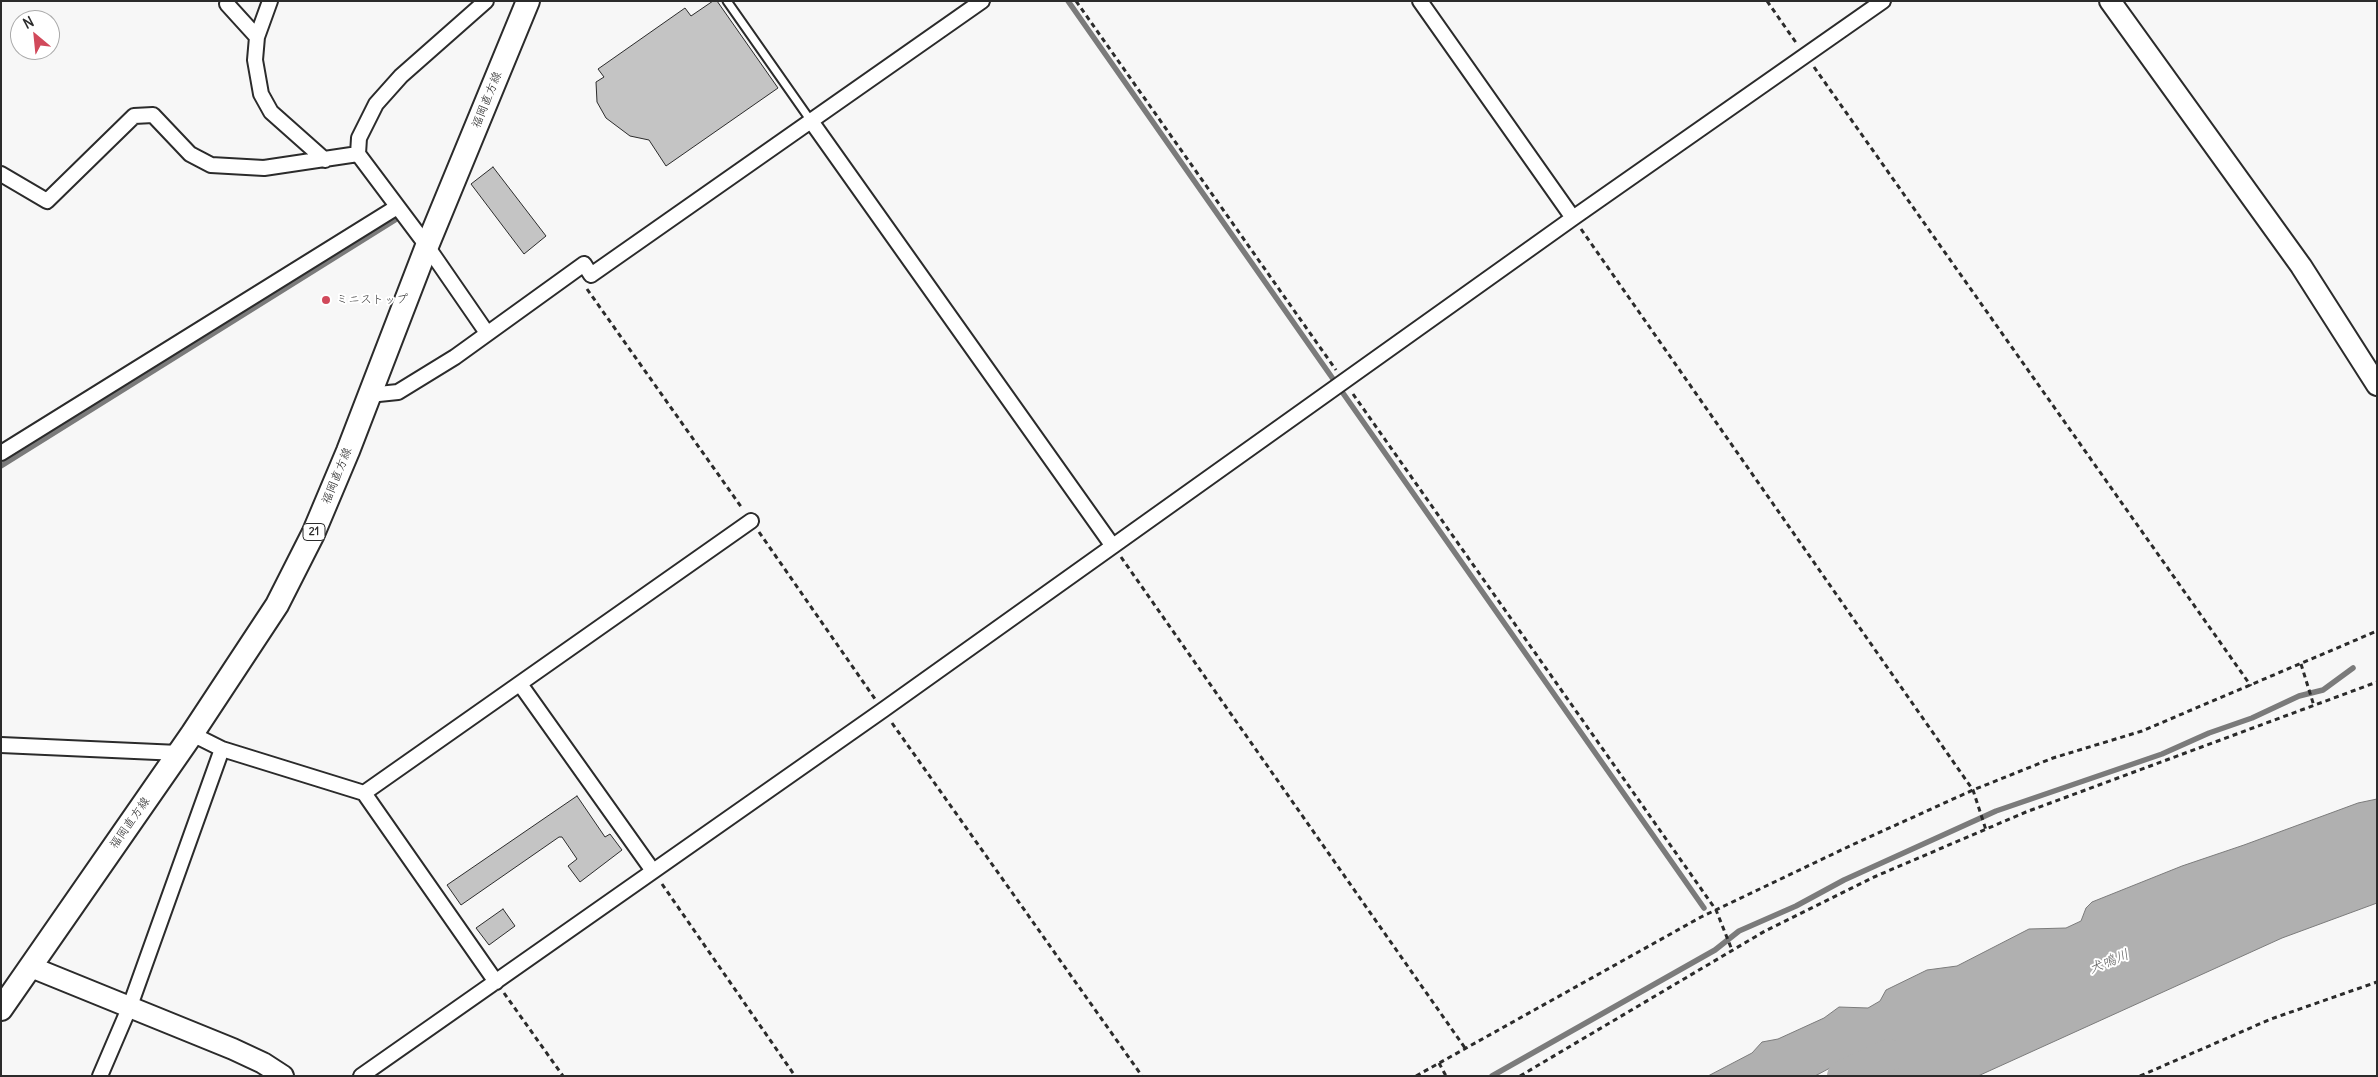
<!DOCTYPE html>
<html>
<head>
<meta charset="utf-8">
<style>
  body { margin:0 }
  #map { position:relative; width:2378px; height:1077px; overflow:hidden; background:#f7f7f7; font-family:Delius,sans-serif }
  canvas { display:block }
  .frame { position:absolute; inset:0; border:2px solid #2b2b2b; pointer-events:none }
  .north { position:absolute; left:10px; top:10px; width:50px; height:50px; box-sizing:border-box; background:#fff; border:1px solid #aaa; border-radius:50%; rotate:332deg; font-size:14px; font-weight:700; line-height:20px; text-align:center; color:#2b2b2b }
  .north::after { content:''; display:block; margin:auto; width:18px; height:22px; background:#d1495b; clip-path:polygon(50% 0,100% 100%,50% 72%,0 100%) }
</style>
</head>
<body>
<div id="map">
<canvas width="2378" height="1077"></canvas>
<div class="frame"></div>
<div class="north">N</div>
</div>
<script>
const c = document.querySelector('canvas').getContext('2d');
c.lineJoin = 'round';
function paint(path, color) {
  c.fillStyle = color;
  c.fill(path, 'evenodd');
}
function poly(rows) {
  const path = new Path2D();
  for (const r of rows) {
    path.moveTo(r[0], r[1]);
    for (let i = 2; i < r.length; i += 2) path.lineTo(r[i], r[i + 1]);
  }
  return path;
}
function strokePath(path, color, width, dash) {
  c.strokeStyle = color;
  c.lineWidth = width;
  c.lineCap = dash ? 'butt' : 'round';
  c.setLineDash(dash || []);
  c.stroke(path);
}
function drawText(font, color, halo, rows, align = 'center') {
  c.font = font + ' Delius,"Klee One",sans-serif';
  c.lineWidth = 4;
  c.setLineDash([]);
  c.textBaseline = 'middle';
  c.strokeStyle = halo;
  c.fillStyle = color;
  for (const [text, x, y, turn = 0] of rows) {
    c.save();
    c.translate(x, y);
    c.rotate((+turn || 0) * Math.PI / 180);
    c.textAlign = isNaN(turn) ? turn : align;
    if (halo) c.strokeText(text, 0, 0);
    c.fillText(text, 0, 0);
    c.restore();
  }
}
const water = poly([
  [2377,799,2377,903,2282,938,1978,1076,1852,1076,1841,1069,1830,1068,1815,1076,1708,1076,1752,1053,1762,1042,1778,1039,1824,1018,1839,1007,1868,1008,1880,1001,1886,990,1927,970,1957,966,2029,929,2066,928,2081,921,2086,908,2092,902,2182,866,2244,845,2358,803,2377,799]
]);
paint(water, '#b0b0b0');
strokePath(water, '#7b7b7b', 1);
strokePath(poly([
  [1068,1,1704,908],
  [1,466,395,220],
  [1492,1076,1715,950,1739,931,1796,906,1844,880,1996,811,2162,754,2209,733,2252,718,2299,696,2323,690,2353,668]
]), '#7b7b7b', 5.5);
strokePath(poly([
  [1843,1076,1889,1055]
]), '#b0b0b0', 32);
const building = poly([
  [713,1,717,1,778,88,666,166,649,140,630,136,606,118,597,102,596,82,604,77,598,69,685,8,691,16,713,1],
  [493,167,546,236,524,254,471,184,493,167],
  [577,796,605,837,610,834,622,850,580,882,568,866,577,859,562,837,559,837,461,905,447,885,577,796],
  [503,909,515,926,489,945,476,928,503,909]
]);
paint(building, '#c4c4c4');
strokePath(building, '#2b2b2b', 1);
const lane = poly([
  [727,1,811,121]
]);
const street = poly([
  [270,1,257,37,255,60,261,94,271,112,325,160],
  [486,1,401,76,376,104,359,138,358,154,427,246,487,333],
  [1420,1,1573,218],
  [227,4,257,37],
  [811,121,1112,545],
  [1,174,47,201,134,116,153,115,190,154,211,165,264,168,358,154],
  [369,395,398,392,455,357,584,264,591,275,982,1],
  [1,453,397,207],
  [520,684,653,871],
  [192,734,222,749,364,793,496,982],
  [1,745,179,753],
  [364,793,751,521],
  [100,1076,130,1006,222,749],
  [361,1076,883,710,1573,218,1883,1]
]);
const secondary = poly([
  [2110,1,2301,266,2377,385],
  [31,967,233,1049,263,1063,283,1076]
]);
const primary = poly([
  [1,1009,192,734,277,605,313,534,348,451,427,246,528,1]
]);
strokePath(lane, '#2b2b2b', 11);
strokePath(street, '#2b2b2b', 18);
strokePath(secondary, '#2b2b2b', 24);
strokePath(primary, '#2b2b2b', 26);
strokePath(poly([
  [1076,1,1336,370],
  [1767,1,1797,44],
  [1814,67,2251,686],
  [1581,229,1973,790,1986,830],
  [587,289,742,508],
  [1353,394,1716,910,1732,950],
  [759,532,875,699],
  [1121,557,1465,1048],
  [2301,664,2314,706],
  [892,723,1142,1076],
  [662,884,795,1076],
  [504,993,563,1076],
  [1439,1063,1446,1076],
  [1416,1076,1701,917,1854,844,1973,790,2053,758,2142,731,2377,631],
  [1520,1076,1765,931,1874,877,2026,812,2377,682],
  [2140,1076,2271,1019,2377,982]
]), '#2b2b2b', 3, [5, 4]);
strokePath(lane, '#fff', 7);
strokePath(street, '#fff', 14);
strokePath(secondary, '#fff', 20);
strokePath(primary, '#fff', 22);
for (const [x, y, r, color] of [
  [326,300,5,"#d1495b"]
]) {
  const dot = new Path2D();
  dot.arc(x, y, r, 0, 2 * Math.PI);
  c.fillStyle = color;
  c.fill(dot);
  strokePath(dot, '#fff', 2);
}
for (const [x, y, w] of [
  [314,532,22]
]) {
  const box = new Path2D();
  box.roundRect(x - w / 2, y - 8.5, w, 17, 4);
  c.fillStyle = '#fff';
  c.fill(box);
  strokePath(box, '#2b2b2b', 1);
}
drawText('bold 11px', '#2b2b2b', null, [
  ["21",314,532]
]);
drawText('12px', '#2b2b2b', '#fff', [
  ["福岡直方線",487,100,-68],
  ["福岡直方線",337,476,-68],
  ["福岡直方線",130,823,-55]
]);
drawText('12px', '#2b2b2b', '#fff', [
  ["ミニストップ",336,300]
], 'left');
drawText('italic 14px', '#5a5a5a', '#fff', [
  ["犬鳴川",2109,962,-22]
]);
</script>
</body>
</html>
